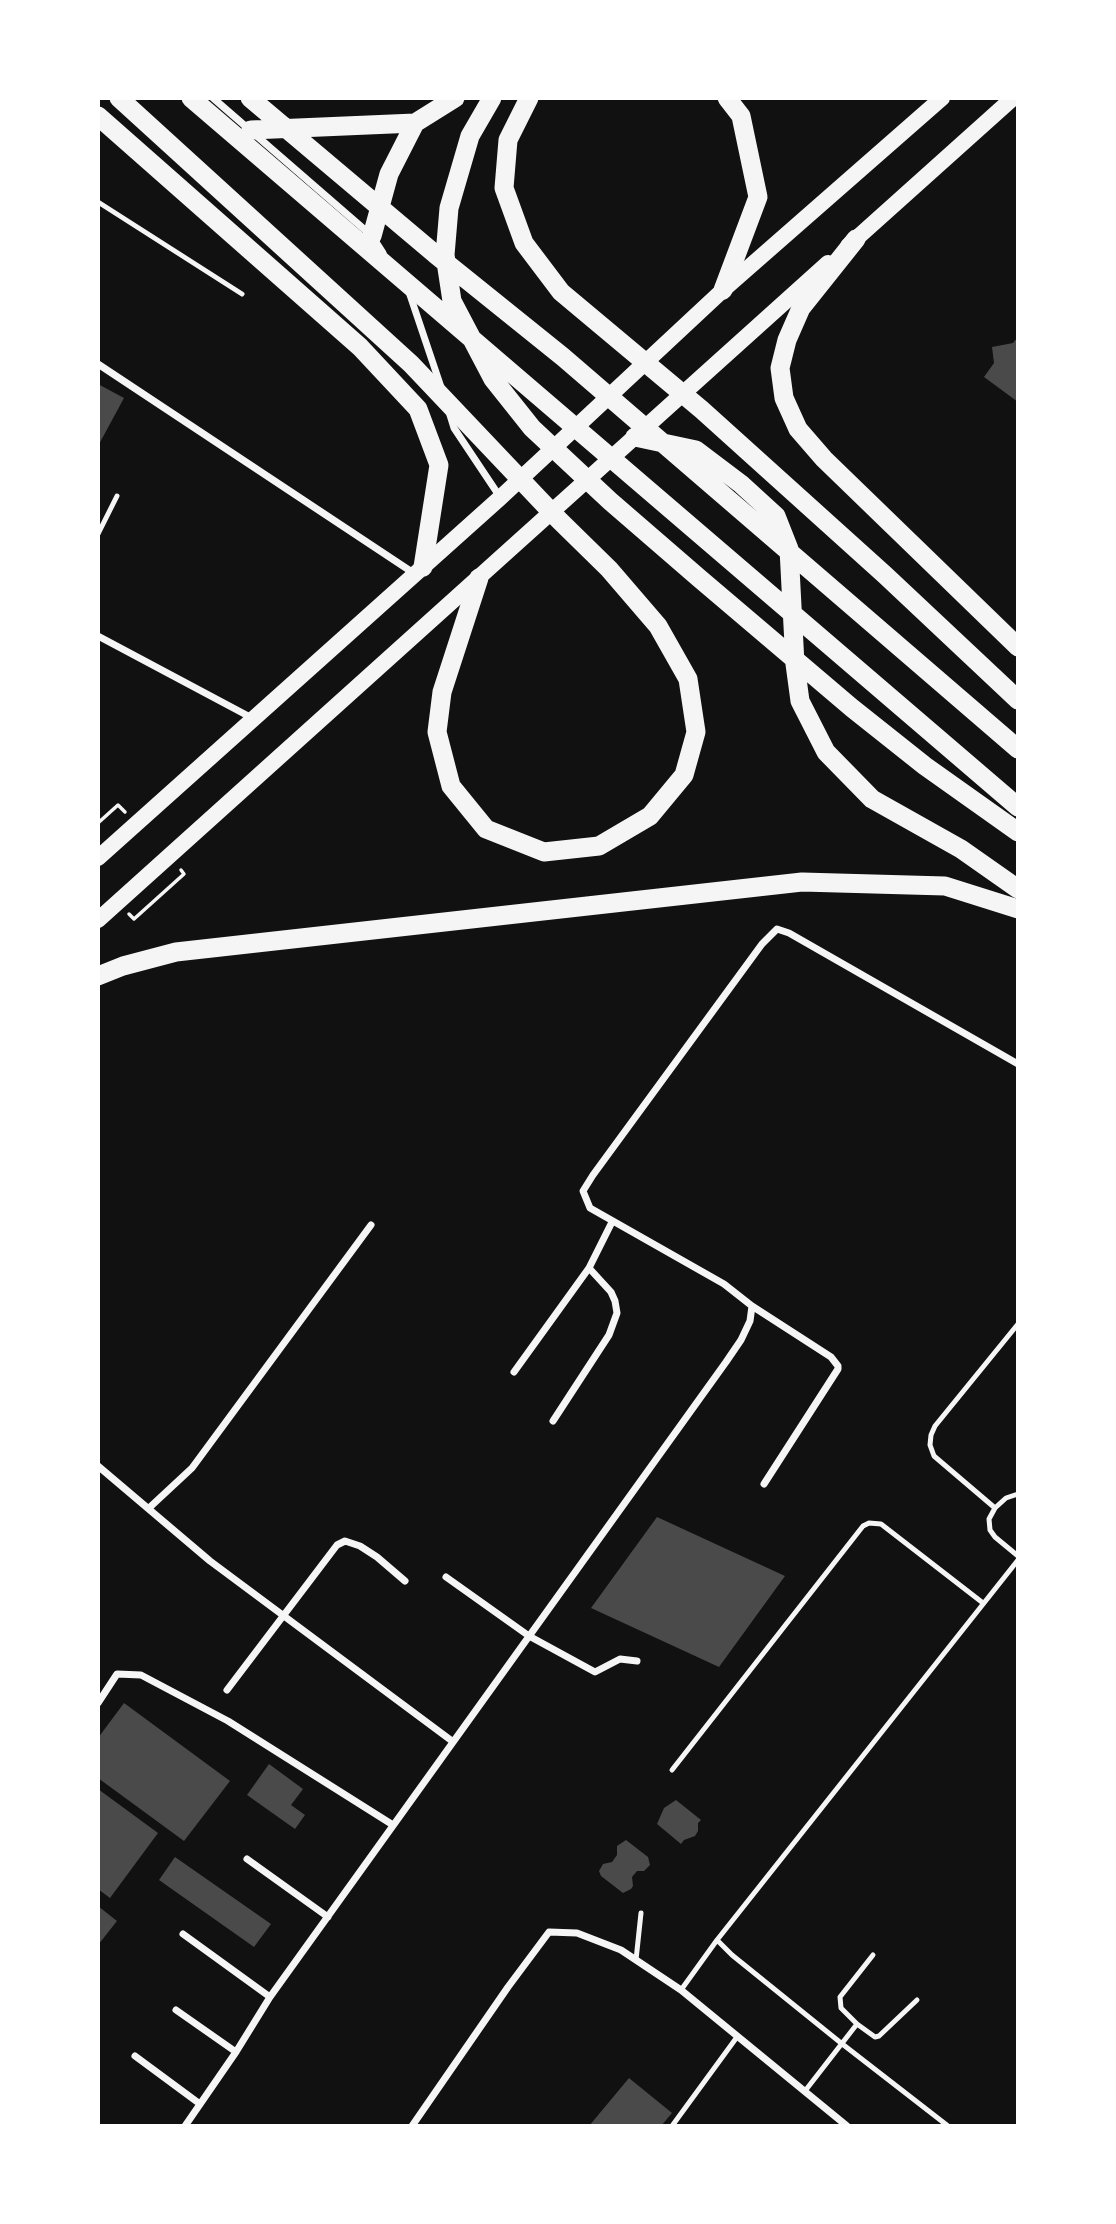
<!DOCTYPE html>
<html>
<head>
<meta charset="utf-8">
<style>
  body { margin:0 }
  #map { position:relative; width:1116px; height:2224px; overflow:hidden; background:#111; font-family:Helvetica,sans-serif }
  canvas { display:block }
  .frame { position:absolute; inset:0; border:100px solid #fff; pointer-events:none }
</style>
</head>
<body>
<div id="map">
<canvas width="1116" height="2224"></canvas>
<div class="frame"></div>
</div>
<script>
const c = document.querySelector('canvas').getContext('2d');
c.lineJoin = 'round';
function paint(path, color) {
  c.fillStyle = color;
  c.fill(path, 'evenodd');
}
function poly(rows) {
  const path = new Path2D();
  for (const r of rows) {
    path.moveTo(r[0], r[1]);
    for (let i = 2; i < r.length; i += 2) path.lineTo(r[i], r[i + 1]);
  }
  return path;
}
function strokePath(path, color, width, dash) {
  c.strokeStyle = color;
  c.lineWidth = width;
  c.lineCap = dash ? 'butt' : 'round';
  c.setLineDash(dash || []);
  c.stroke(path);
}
paint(poly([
  [1018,337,1018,402,984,377,994,363,992,347,1013,343],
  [98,384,124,398,98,446],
  [657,1517,785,1576,719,1667,591,1608],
  [124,1703,230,1781,184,1841,98,1778,98,1738],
  [269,1764,303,1789,291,1805,305,1815,295,1829,247,1795],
  [98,1789,158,1833,110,1898,98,1889],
  [676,1800,701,1820,698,1823,698,1831,695,1836,684,1840,681,1844,657,1824,664,1808],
  [626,1840,648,1857,650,1865,644,1871,637,1871,632,1877,633,1886,631,1889,623,1893,601,1876,599,1871,603,1864,612,1862,617,1855,617,1846],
  [175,1857,271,1924,254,1947,159,1880],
  [98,1906,117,1921,98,1945],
  [629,2078,672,2113,661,2126,589,2126]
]), '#4a4a4a');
strokePath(poly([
  [98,823,118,805,125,812],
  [129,914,134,919,184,874,181,870]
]), '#f5f5f5', 3.5);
strokePath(poly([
  [98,202,242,294],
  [98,534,117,496],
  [1018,1494,1006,1498,995,1508,989,1519,990,1530,995,1537,1018,1556],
  [995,1508,934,1456,930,1445,931,1435,935,1426,1018,1324],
  [672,1770,863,1526,869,1523,881,1524,983,1603],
  [636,1960,641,1913],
  [681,1990,717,1940],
  [857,2024,875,2037,879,2036,917,2000],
  [805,2091,857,2024,841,2008,840,1997,873,1955],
  [672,2126,737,2037],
  [948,2126,841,2043,732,1955,717,1940,1018,1560]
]), '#f5f5f5', 5);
strokePath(poly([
  [213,98,372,236,383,253],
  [410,295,441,387],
  [98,364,415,574],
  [450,415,454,428,500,497],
  [98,636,252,718],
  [514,1372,589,1268],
  [553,1421,609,1335,617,1313,615,1301,611,1292,589,1268,612,1222],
  [98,1466,210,1561,452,1741],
  [764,1484,838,1369,838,1366,831,1357,752,1306,724,1284,590,1208,583,1191,593,1175,762,944,777,929,789,933,1018,1064],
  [149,1508,192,1468,371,1225],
  [446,1577,529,1636,595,1672,620,1659,637,1661],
  [227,1690,337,1545,345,1541,360,1546,377,1557,405,1581],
  [98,1703,117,1674,141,1675,228,1721,393,1825],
  [247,1859,328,1917],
  [183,1934,270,1997],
  [176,2010,236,2052],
  [135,2056,200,2104],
  [185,2126,236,2052,270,1997,726,1362,741,1340,750,1321,752,1306],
  [412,2126,508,1987,549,1932,577,1933,621,1950,681,1990,847,2126]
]), '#f5f5f5', 7);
strokePath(poly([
  [848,246,1013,98],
  [98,858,500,498,723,290,942,98],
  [98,920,828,263]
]), '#f5f5f5', 16);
strokePath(poly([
  [119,98,411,364,559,520,609,569,658,626,688,679,696,732,684,775,650,816,599,846,544,852,486,829,451,786,437,732,442,692,479,578],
  [191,98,1018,807],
  [250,98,435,254,563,357,1018,749],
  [492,98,470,136,449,208,445,255,452,301,493,379,532,428,610,501,699,578,852,708,925,766,1018,832],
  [529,98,508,140,504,188,524,243,561,292,702,410,885,575,1018,700],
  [98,116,360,347,418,409,439,465,423,567],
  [251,130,415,123],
  [372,236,389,174,415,123,455,98],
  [856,239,801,308,787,340,780,368,784,398,798,429,824,459,1018,647],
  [723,290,758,197,741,116,727,98],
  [635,437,696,450,741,484,776,516,789,549,795,664,800,701,826,752,872,799,961,849,1018,889],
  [98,976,123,966,176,952,802,882,945,886,1018,909]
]), '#f5f5f5', 19);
</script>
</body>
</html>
